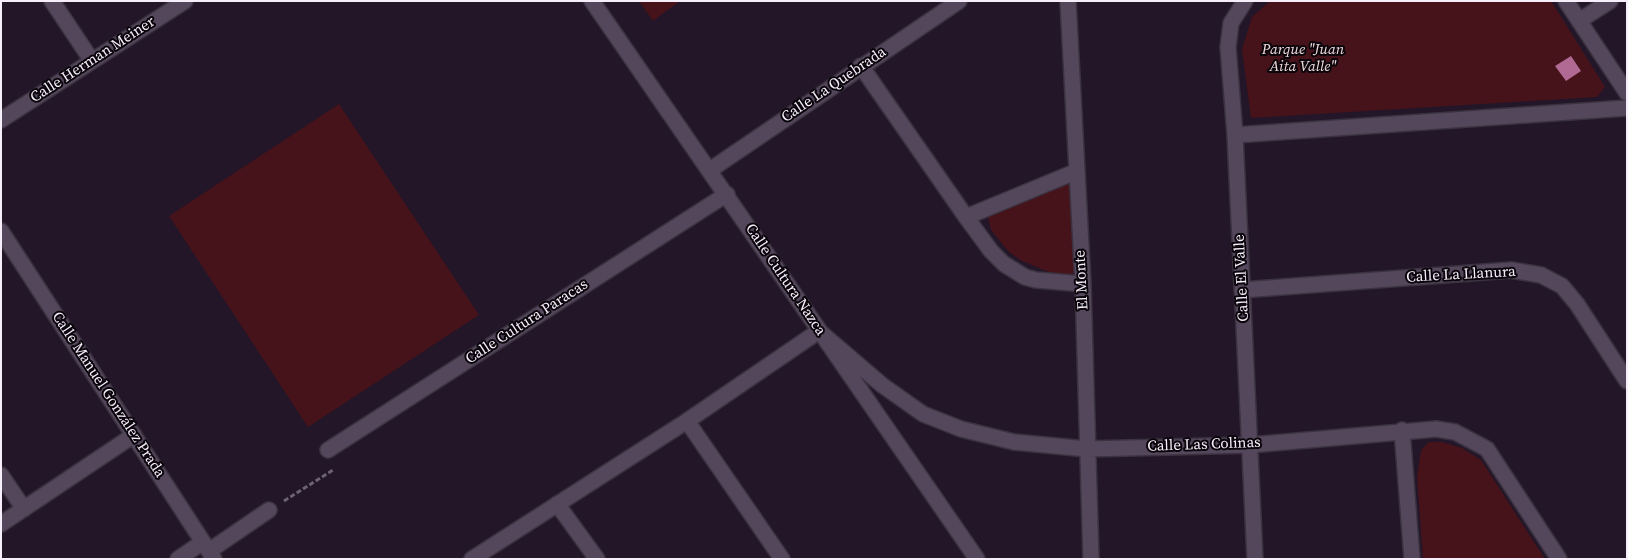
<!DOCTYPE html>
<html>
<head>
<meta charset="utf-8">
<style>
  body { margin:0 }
  #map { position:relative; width:1628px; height:560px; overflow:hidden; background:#221628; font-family:"Source Serif 4",serif }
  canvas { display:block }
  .frame { position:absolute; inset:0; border:2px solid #f7eefb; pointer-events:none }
</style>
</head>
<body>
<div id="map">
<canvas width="1628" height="560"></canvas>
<div class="frame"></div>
</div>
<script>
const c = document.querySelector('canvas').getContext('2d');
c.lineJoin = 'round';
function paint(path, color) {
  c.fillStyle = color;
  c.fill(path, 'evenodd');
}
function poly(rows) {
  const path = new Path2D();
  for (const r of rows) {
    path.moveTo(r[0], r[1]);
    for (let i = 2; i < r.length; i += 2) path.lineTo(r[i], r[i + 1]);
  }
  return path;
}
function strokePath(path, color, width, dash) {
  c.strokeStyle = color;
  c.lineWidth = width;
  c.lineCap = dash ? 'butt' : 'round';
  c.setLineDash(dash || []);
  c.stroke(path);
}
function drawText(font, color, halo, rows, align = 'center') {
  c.font = font + ' "Source Serif 4",serif';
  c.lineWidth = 4;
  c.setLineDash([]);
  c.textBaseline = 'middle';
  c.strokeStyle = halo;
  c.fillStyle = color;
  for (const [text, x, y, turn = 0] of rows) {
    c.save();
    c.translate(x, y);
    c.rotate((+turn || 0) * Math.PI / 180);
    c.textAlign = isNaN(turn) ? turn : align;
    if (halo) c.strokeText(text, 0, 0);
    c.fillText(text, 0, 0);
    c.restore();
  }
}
paint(poly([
  [639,1,680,1,653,21],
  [1270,1,1551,1,1605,87,1597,97,1251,118,1242,49,1252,17],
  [339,104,479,315,308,427,169,216],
  [1070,183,1073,185,1077,271,1069,275,1056,275,1020,260,1008,251,991,230,988,217,989,214],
  [1429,442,1442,442,1462,448,1481,460,1545,559,1423,559,1417,477,1421,450]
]), '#46131b');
paint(poly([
  [1571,56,1581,71,1566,81,1555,66]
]), '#b06a93');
const minor = poly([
  [52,1,92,61],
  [592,1,977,559],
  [1068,1,1083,284,1091,559],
  [1245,1,1231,23,1228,47,1235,135,1255,559],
  [1566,1,1627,93],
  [1579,21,1610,1],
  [861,66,966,217,991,251,1004,264,1025,277,1036,280,1083,284],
  [1,120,185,1],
  [1235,135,1627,108],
  [710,170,959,1],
  [966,217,1075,172],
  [1,231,214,559],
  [1242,290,1511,270,1541,275,1562,286,1577,304,1627,381],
  [687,421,782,559],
  [1402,430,1412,559],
  [328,450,727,194],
  [1,475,24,509],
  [557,504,597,559],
  [1,524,134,435],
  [209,551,269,510],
  [178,559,203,542],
  [472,559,687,421,819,331,882,385,923,414,961,429,1014,442,1087,449,1250,445,1436,429,1455,432,1487,449,1559,559]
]);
strokePath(minor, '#3a323f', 18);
strokePath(poly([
  [284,501,333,470]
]), '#6d6272', 3, [5, 2.5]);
strokePath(minor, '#54465b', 15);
drawText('italic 15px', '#f2dadb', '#09050b', [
  ["Parque \"Juan",1303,50],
  ["Aita Valle\"",1303,67]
]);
drawText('15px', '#f7eefb', '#09050b', [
  ["Calle Herman Meiner",93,60,-33],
  ["Calle La Quebrada",834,85,-34],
  ["Calle La Llanura",1461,275,-3],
  ["Calle El Valle",1242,278,-93],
  ["Calle Cultura Nazca",785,280,56],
  ["El Monte",1082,280,-93],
  ["Calle Cultura Paracas",527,322,-33],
  ["Calle Manuel González Prada",108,395,57],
  ["Calle Las Colinas",1204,445,-2]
]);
</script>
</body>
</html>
